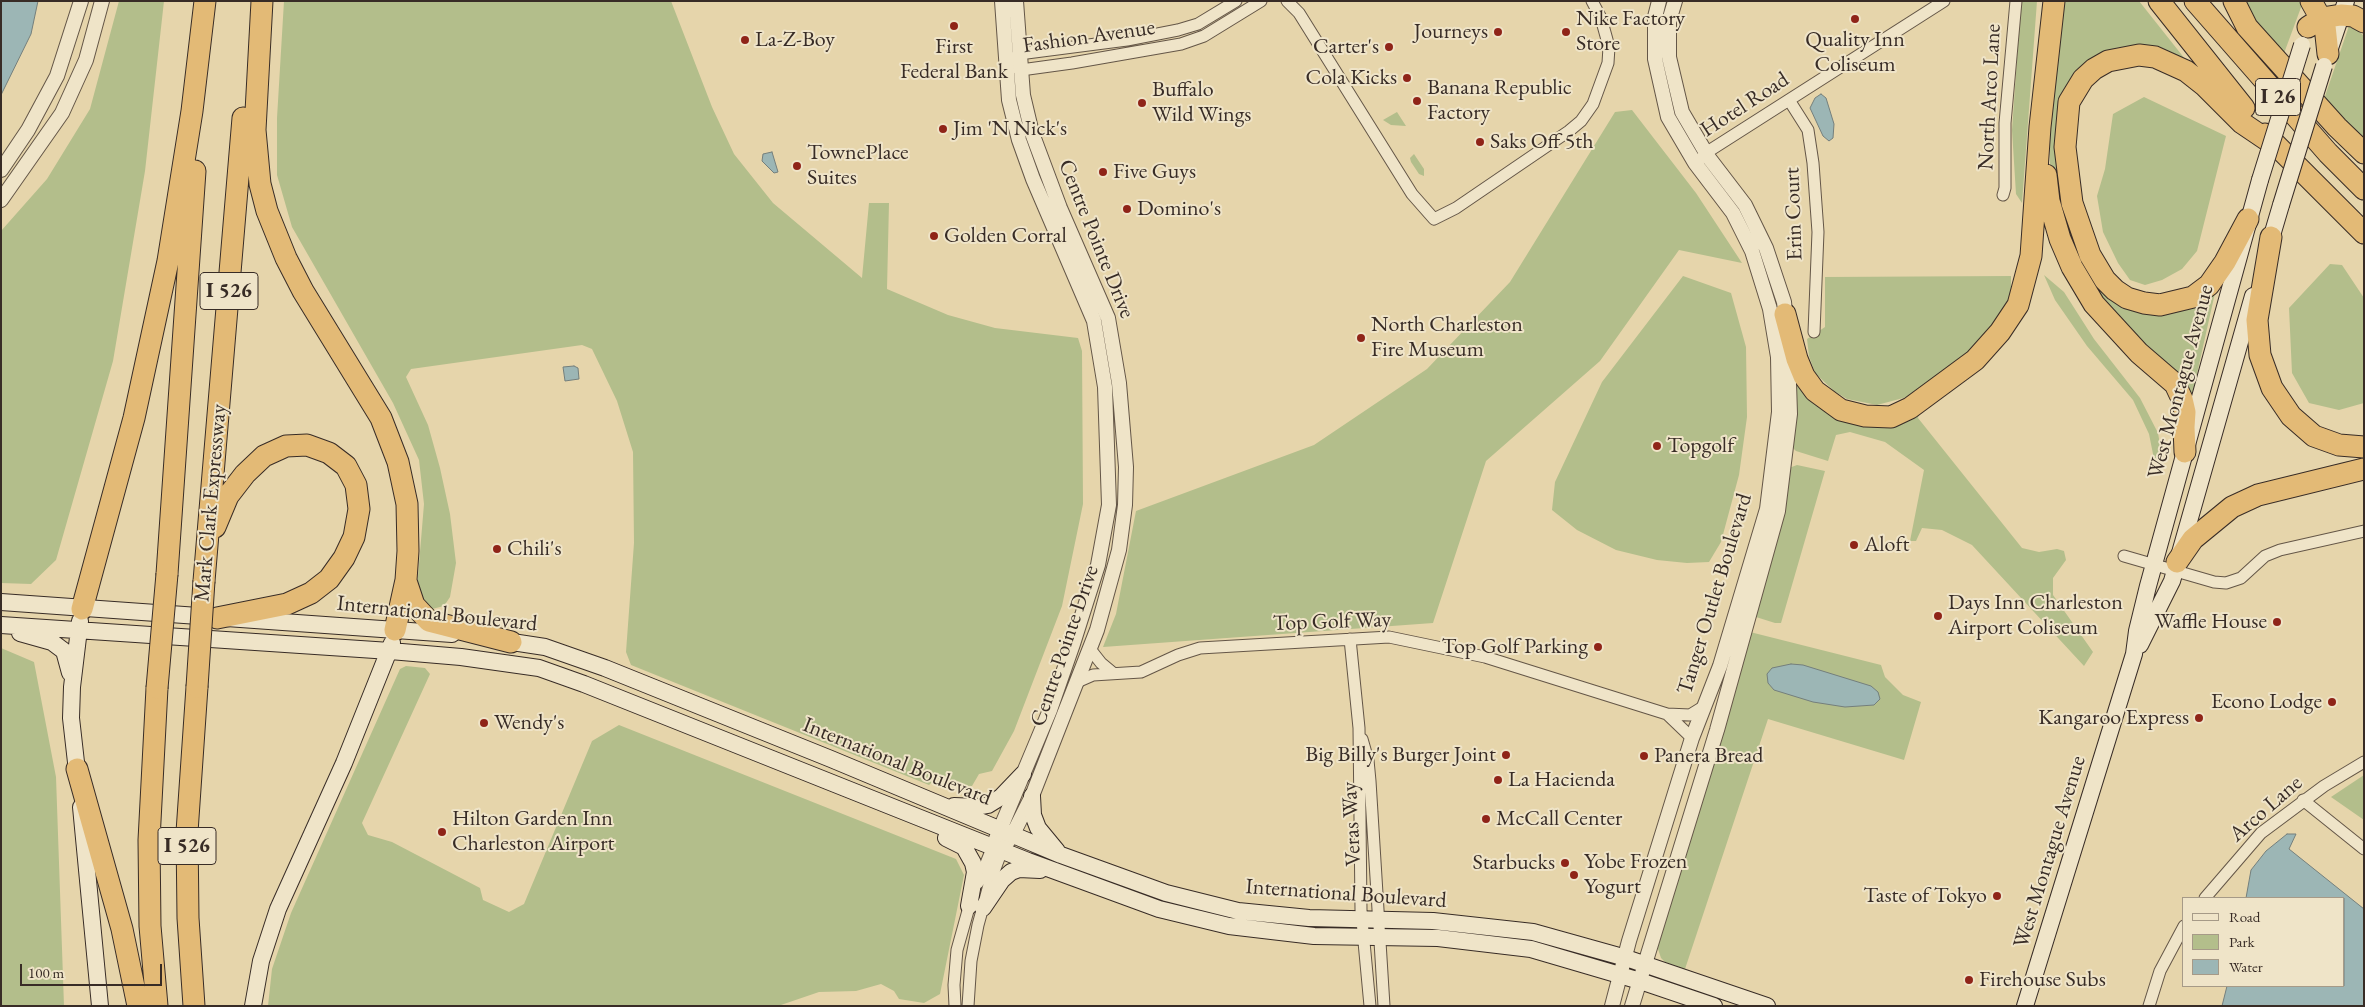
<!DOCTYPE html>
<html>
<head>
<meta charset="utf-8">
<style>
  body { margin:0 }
  #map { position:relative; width:2365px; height:1007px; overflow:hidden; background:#e6d5ab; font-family:"EB Garamond",serif }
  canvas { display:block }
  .frame { position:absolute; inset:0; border:2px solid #382c26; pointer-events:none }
  .legend { position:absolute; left:2182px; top:897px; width:162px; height:90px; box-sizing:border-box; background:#efe4c8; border:1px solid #a69a87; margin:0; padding:6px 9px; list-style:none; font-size:15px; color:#382c26 }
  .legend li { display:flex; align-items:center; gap:10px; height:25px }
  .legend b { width:25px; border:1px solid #a69a87 }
  .scale { position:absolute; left:20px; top:964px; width:142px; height:22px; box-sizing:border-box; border:2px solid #382c26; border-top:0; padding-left:6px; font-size:15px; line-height:18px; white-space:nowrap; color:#382c26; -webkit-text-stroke:4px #efe4c8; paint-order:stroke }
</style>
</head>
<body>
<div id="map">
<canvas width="2365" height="1007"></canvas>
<div class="frame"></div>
<ul class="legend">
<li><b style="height:6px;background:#efe4c8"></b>Road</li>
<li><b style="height:14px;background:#b3be8b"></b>Park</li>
<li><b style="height:14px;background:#9cb6b5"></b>Water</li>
</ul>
<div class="scale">100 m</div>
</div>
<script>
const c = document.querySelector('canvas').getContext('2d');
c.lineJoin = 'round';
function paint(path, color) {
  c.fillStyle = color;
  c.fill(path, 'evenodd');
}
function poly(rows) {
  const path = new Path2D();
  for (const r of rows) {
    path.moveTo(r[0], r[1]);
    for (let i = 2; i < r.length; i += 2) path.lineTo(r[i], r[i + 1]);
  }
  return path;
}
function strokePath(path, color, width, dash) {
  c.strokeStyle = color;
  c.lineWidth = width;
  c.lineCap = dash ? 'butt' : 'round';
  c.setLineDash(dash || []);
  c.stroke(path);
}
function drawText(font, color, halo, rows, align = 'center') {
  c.font = font + ' "EB Garamond",serif';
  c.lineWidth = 4;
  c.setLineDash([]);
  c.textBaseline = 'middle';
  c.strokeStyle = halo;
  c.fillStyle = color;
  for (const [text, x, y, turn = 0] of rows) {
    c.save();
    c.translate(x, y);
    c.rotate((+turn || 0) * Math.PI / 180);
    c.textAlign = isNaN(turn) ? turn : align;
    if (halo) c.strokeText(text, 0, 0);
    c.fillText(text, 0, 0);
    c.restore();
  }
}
paint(poly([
  [119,1,164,1,145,171,113,361,56,560,31,584,1,583,1,231,47,179,90,109],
  [284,1,671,1,712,107,734,154,773,203,862,278,869,203,889,203,887,289,948,315,995,328,1078,338,1082,351,1083,504,1062,606,1014,731,992,771,979,774,972,786,952,785,936,778,929,785,631,665,626,652,634,543,633,452,617,401,592,349,582,345,411,369,406,377,428,425,440,468,450,514,456,563,450,597,444,606,432,609,423,604,417,588,424,504,419,460,393,403,292,227,277,175,277,118],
  [2021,1,2037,1,2022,203,2016,194,2012,130],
  [2061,1,2139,1,2185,59,2139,46,2116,48,2093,58,2079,72,2061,185,2126,305,2215,293,2192,396,2133,338,2081,272,2054,203,2050,163,2049,127],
  [2243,1,2303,2,2283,56,2248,11],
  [2350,23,2364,36,2364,144,2323,102],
  [2144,97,2226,136,2197,251,2182,269,2162,280,2145,285,2130,280,2118,263,2103,232,2097,196,2105,169,2113,114],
  [1632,110,1696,193,1742,263,1679,250,1600,361,1486,461,1433,623,1103,647,1116,614,1136,511,1314,445,1427,369,1510,282,1615,112],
  [1397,112,1406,126,1391,125,1383,120],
  [1414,154,1424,169,1424,176,1419,174,1411,162,1410,158],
  [2330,264,2342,265,2364,298,2364,403,2339,410,2309,403,2292,373,2289,308],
  [2044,275,2064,292,2094,339,2140,398,2158,433,2162,456,2160,464,2155,464,2149,434,2133,400,2087,346,2055,300],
  [1683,276,1731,293,1746,347,1747,417,1739,475,1721,542,1709,562,1687,563,1657,560,1616,550,1577,530,1552,510,1555,482,1602,382],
  [2011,276,2011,297,1993,328,1967,354,1907,397,1877,405,1847,399,1834,391,1815,373,1809,356,1807,339,1825,327,1825,277],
  [1793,364,1843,416,1920,410,1918,418,2022,548,2039,552,2057,549,2064,551,2066,560,2053,578,2053,595,2093,652,2084,666,1972,545,1942,530,1922,528,1916,541,1910,541,1924,470,1885,442,1850,432,1836,435,1828,461,1796,451,1793,448],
  [1797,465,1825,471,1781,623,1775,623,1756,617,1754,613,1789,468],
  [1750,632,1881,665,1885,677,1903,695,1921,702,1904,760,1768,719,1685,969,1665,962,1661,958,1657,946],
  [1,648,34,662,56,777,64,1006,1,1006],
  [406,666,425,668,430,674,362,823,368,835,392,842,480,888,483,900,509,912,524,904,592,741,619,725,956,859,964,875,940,994,924,1003,899,999,894,991,881,984,856,991,819,992,778,1006,268,1006,272,969,291,913,400,669],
  [2364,775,2364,820,2331,797]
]), '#b3be8b');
const water = poly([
  [1,1,38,1,31,34,1,95,1,1],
  [1821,94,1826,98,1834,124,1833,138,1829,141,1823,136,1810,108,1815,98,1821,94],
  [772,152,778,172,774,173,762,161,763,154,772,152],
  [574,366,578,368,579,379,565,381,563,367,574,366],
  [1791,664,1803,665,1871,686,1878,692,1880,699,1874,705,1845,707,1813,702,1774,690,1768,683,1767,674,1772,668,1791,664],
  [2287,834,2296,834,2289,849,2364,909,2364,1006,2222,1006,2227,986,2344,986,2344,898,2246,898,2251,870,2266,851,2287,834]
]);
paint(water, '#9cb6b5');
strokePath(water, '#747f7c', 1);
const minor = poly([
  [1287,1,1299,13,1412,194,1434,219,1456,208,1569,131,1581,121,1593,104,1608,63,1609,47,1601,18,1592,1],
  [1013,59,1019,54,1127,40,1178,30,1198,24,1236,1],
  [1015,67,1021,70,1072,63,1181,44,1204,36,1261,1],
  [1789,100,1808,130,1813,163,1818,232,1814,332],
  [1695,163,1712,149,1944,1],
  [2003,195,2005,188,2005,123,2016,1],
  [2124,556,2214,582,2226,583,2241,578,2265,556,2280,550,2364,531],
  [1350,639,1359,728,1361,910,1370,1006],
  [1090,649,1101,663,1113,673],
  [1077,682,1093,675,1141,672,1178,655,1200,648,1389,637,1485,657,1667,714,1690,715,1703,707],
  [1667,714,1692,738],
  [1362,739,1368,760,1370,781,1384,1006],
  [2303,800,2364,849],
  [978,883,993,846],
  [2205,898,2261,833,2324,786,2364,762],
  [955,1006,954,985,957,950,971,900],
  [968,1006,971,961,978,925,989,885,1002,850],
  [2149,1006,2160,971,2184,926]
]);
const tertiary = poly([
  [1675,1,1669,21,1669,57,1682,112,1709,158,1745,205,1766,248,1784,302,1786,321],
  [1,170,28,130,57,76,81,1],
  [1,200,62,113,86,60,102,1],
  [993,846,1050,710,1073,644,1098,565,1109,505,1105,387,1094,321,1033,179,1019,140,1009,100,1002,1],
  [1002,850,1013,834,1032,796,1097,630,1119,550,1125,505,1126,467,1119,383,1108,318,1060,208,1032,133,1023,95,1016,1],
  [1612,1006,1629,941,1692,738,1720,666,1767,509,1779,412,1778,357,1770,309,1752,251,1733,213,1695,163,1668,117,1655,59,1655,17,1659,1],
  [1632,1006,1717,730,1778,511,1790,414,1788,352]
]);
const secondary = poly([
  [2329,51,2346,1],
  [2268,249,2281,205],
  [1,602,452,634],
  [1,625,390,651,461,657,539,668,584,684,1028,861,1159,909,1229,926,1314,936,1438,938,1531,949,1640,981,1714,1006],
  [20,633,52,642,64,651,70,673],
  [499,640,545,647,605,668,831,759,1061,855,1166,893,1238,911,1309,918,1433,921,1533,932,1626,958,1767,1006],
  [2140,645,2172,581,2253,296],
  [78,780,71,718,72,687,80,621],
  [1032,796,1033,815,1038,828,1057,851],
  [954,806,977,807,988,805,1001,797,1023,774],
  [81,807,100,1006],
  [946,838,964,847,973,863,975,872,969,906],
  [983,908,1002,880,1011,872,1019,869,1040,870],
  [253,1006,261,961,278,909,344,763,392,643],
  [2025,1006,2134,654,2137,631,2148,586,2260,180]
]);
const motorway = poly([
  [262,1,255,130,260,184,267,211,286,258,303,291,381,418,398,462,407,504,408,551,406,580,395,630],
  [2159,1,2244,108],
  [2195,1,2328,153,2364,189],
  [2234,1,2247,27,2337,127,2364,153],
  [2311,1,2325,26,2328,54],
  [2308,27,2322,18,2341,15,2353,16,2364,22],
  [2265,134,2364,233],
  [2046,175,2049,201,2060,239,2072,267,2094,304,2139,353,2175,384,2182,399,2185,412,2184,427,2185,452],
  [2248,219,2225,262,2209,285,2193,297,2160,305,2144,303,2127,298,2115,290,2105,280,2090,255,2072,203,2065,147,2069,102,2083,79,2094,69,2108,61,2139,55,2155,57,2186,71,2205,86,2242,123,2273,144],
  [2271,237,2257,320,2260,355,2272,388,2291,416,2314,436,2339,445,2364,447],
  [1785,314,1797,359,1804,376,1815,391,1841,410,1865,416,1891,417,1910,408,1975,360,2000,332,2018,305,2031,256,2040,127,2054,1],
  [215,527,228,496,245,474,264,456,286,446,307,445,329,453,346,466,356,485,359,509,354,537,344,558,329,579,311,593,287,604,217,618],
  [2177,562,2193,539,2232,507,2258,495,2364,469],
  [167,574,195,171],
  [204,581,243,118],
  [406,581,414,605,429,621,511,642],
  [82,609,134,418,168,261,192,111,205,1],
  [157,688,149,840,150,926,157,1006],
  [77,769,122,929,138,1006],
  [194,1006,188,918,187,832,197,687]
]);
strokePath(minor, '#645647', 13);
strokePath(tertiary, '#645647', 16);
strokePath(secondary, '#382c26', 18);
strokePath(motorway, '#382c26', 23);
strokePath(minor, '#efe4c8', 11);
strokePath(tertiary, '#efe4c8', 14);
strokePath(secondary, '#efe4c8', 16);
strokePath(motorway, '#e3ba76', 21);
const secondaryBridge = poly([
  [2260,180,2302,45],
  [2281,205,2324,66]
]);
const motorwayBridge = poly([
  [197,687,204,581],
  [157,688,167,574]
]);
strokePath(secondaryBridge, '#382c26', 18, []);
strokePath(motorwayBridge, '#382c26', 23, []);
strokePath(secondaryBridge, '#efe4c8', 16);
strokePath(motorwayBridge, '#e3ba76', 21);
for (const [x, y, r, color] of [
  [1855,19,5,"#8f2418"],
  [954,26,5,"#8f2418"],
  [1498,32,5,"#8f2418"],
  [1566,32,5,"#8f2418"],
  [745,40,5,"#8f2418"],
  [1389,47,5,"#8f2418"],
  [1407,78,5,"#8f2418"],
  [1417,101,5,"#8f2418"],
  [1142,103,5,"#8f2418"],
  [943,129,5,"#8f2418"],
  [1480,142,5,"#8f2418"],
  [797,166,5,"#8f2418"],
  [1103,172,5,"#8f2418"],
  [1127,209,5,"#8f2418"],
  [934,236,5,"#8f2418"],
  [1361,338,5,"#8f2418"],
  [1657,446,5,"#8f2418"],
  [1854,545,5,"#8f2418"],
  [497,549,5,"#8f2418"],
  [1938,616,5,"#8f2418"],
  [2277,622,5,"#8f2418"],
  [1598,647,5,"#8f2418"],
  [2332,702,5,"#8f2418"],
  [2199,718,5,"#8f2418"],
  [484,723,5,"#8f2418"],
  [1506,755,5,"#8f2418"],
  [1644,756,5,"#8f2418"],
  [1498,780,5,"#8f2418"],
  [1486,819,5,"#8f2418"],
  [442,832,5,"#8f2418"],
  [1565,863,5,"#8f2418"],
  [1574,875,5,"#8f2418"],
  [1997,896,5,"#8f2418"],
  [1969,980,5,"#8f2418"]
]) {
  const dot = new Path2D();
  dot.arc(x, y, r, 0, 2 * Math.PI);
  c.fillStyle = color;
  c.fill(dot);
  strokePath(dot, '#efe4c8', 2);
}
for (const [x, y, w] of [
  [2278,97,45],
  [229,291,58],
  [187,846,58]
]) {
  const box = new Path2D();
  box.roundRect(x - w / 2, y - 18.5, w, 37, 4);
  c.fillStyle = '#efe4c8';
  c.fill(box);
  strokePath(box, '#382c26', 1);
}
drawText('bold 21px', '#382c26', null, [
  ["I 26",2278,97],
  ["I 526",229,291],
  ["I 526",187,846]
]);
drawText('22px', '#382c26', '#efe4c8', [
  ["Nike Factory",1576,19],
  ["Store",1576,44],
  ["Journeys",1488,32,"right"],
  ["La-Z-Boy",755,40],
  ["Quality Inn",1855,40,"center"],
  ["Coliseum",1855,65,"center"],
  ["First",954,47,"center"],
  ["Federal Bank",954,72,"center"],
  ["Carter's",1379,47,"right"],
  ["Cola Kicks",1397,78,"right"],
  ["Banana Republic",1427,88],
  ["Factory",1427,113],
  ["Buffalo",1152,90],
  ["Wild Wings",1152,115],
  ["Jim 'N Nick's",953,129],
  ["Saks Off 5th",1490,142],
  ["TownePlace",807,153],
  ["Suites",807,178],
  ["Five Guys",1113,172],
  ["Domino's",1137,209],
  ["Golden Corral",944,236],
  ["North Charleston",1371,325],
  ["Fire Museum",1371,350],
  ["Topgolf",1667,446],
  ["Aloft",1864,545],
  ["Chili's",507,549],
  ["Days Inn Charleston",1948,603],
  ["Airport Coliseum",1948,628],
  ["Waffle House",2267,622,"right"],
  ["Top Golf Parking",1588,647,"right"],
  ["Econo Lodge",2322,702,"right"],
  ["Kangaroo Express",2189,718,"right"],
  ["Wendy's",494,723],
  ["Big Billy's Burger Joint",1496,755,"right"],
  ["Panera Bread",1654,756],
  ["La Hacienda",1508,780],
  ["Hilton Garden Inn",452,819],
  ["Charleston Airport",452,844],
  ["McCall Center",1496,819],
  ["Yobe Frozen",1584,862],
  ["Yogurt",1584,887],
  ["Starbucks",1555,863,"right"],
  ["Taste of Tokyo",1987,896,"right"],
  ["Firehouse Subs",1979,980]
], 'left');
drawText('22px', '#382c26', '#efe4c8', [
  ["Fashion Avenue",1089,37,-8],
  ["North Arco Lane",1990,97,-87],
  ["Hotel Road",1745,105,-33],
  ["Erin Court",1794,214,-92],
  ["Centre Pointe Drive",1096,239,68],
  ["West Montague Avenue",2181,382,-75],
  ["Mark Clark Expressway",211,503,-85],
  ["Tanger Outlet Boulevard",1715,594,-73],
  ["International Boulevard",437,614,6],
  ["Top Golf Way",1332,622,-2],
  ["Centre Pointe Drive",1065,646,-71],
  ["International Boulevard",897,762,22],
  ["Arco Lane",2266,809,-41],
  ["Veras Way",1352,824,-93],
  ["West Montague Avenue",2050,852,-73],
  ["International Boulevard",1346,894,4]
]);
</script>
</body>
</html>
